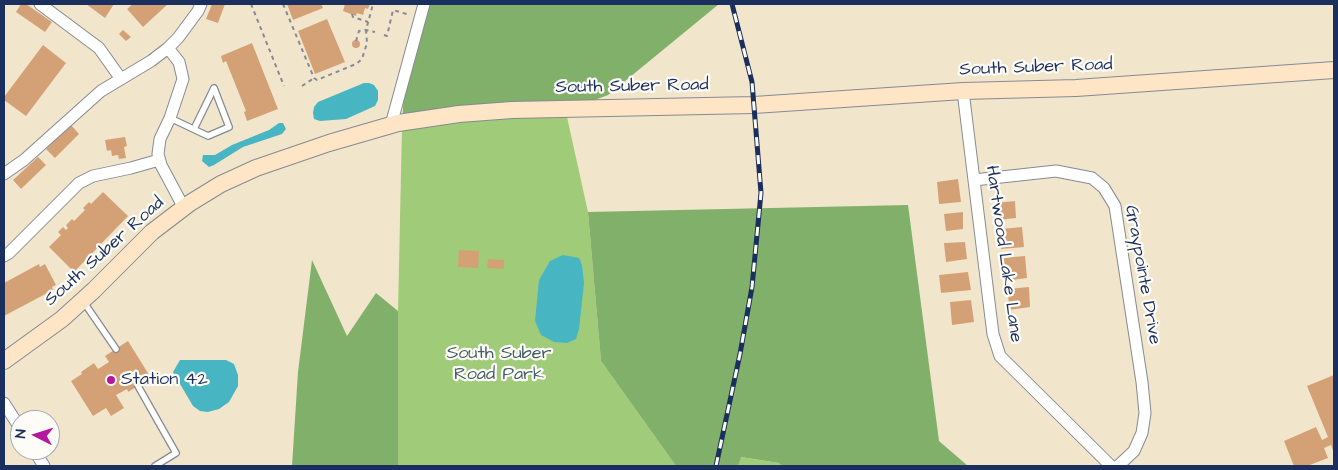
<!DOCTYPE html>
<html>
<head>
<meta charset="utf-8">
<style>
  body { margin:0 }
  #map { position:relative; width:1338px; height:470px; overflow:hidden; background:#f1e6cb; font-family:"Architects Daughter",sans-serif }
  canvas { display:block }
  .frame { position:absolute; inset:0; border:5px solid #1b2f5e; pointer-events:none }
  .north { position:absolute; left:10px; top:410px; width:50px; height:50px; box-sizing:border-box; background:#fdfcf7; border:1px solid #a3aaba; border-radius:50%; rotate:275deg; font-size:14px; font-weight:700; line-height:20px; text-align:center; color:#1b2f5e }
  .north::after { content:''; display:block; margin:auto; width:18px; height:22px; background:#b5179e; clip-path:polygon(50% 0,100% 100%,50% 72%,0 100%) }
</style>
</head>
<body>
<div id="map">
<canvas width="1338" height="470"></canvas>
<div class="frame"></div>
<div class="north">N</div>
</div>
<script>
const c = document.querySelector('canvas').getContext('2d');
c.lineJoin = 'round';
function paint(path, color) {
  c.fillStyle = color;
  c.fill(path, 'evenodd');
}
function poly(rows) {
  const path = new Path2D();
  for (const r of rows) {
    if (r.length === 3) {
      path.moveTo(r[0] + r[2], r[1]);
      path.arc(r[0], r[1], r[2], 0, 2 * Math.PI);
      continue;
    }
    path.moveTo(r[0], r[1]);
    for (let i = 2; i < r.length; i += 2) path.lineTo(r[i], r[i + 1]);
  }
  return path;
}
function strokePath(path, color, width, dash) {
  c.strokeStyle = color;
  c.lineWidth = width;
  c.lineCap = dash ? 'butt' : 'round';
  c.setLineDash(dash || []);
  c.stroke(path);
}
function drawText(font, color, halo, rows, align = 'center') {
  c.font = font + ' "Architects Daughter",sans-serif';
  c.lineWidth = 4.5;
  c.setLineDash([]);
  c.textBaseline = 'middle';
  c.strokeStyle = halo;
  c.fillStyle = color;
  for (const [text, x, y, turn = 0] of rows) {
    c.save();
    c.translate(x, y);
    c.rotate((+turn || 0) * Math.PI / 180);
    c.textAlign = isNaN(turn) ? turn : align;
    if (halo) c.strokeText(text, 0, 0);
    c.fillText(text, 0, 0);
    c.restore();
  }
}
paint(poly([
  [461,116,567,117,588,212,601,361,676,466,398,466,398,311,402,127],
  [740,457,779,463,782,466,738,466]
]), '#a0cc7a');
paint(poly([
  [428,4,719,4,608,95,568,110,402,127,404,90],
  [908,205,939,441,968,466,782,466,779,463,741,457,738,466,676,466,601,361,588,212],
  [312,260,347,336,376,293,398,311,398,466,292,466,298,372]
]), '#80b06a');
paint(poly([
  [364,83,369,83,374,85,378,91,378,100,375,106,346,119,320,121,314,119,313,113,314,107,318,102],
  [279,123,283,123,286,129,282,134,243,147,214,165,209,167,202,161,203,155,215,155,232,145,269,130],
  [563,255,579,258,582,265,584,283,579,329,576,339,567,343,554,342,541,335,535,321,539,280,550,261],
  [180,360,226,360,234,364,238,375,238,386,229,402,219,409,208,412,200,411,193,406,173,372]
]), '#47b5c2');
paint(poly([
  [21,4,26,4,52,22,45,32,16,12],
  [86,4,114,4,105,18],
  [133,4,168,4,143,27,127,9],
  [212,4,225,4,218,23,206,19],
  [287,4,321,4,323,8,293,20],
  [345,4,370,4,368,9,365,8,363,15,357,13,356,16,343,11],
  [327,19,345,62,315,74,298,31],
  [123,30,131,37,126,41,119,34],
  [356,44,4],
  [252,43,278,109,247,121,244,112,246,111,226,61,223,63,221,56],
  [43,45,66,63,26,116,4,100,4,97],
  [71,125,79,134,55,158,46,149],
  [125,137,127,146,124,147,126,158,119,159,118,155,112,156,111,150,107,151,105,140],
  [38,157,46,165,21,189,13,180],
  [958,179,961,202,939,204,937,182],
  [103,192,128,216,74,272,49,247,61,235,58,232,63,227,66,230,68,228,66,225,72,219,74,221,85,210,83,208,89,202,91,204],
  [1015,201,1016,218,999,220,996,203],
  [963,212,963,229,946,231,944,214],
  [1022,227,1024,247,1001,249,1000,241,1003,240,1002,229],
  [965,242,967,259,946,262,944,243],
  [459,250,479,251,478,268,458,267],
  [1025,256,1027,278,1004,281,1003,258],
  [488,259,504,260,504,269,487,268],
  [39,264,40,267,45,264,56,285,52,287,53,290,4,316,4,283],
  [968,272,971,290,941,293,939,275],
  [1029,287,1030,307,1009,310,1008,289],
  [971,300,974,322,952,325,950,302],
  [128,341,151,378,128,392,127,389,116,395,124,408,111,416,106,408,93,416,71,381,82,374,81,372,94,363,98,369,109,362,105,356],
  [1334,375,1334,453,1331,445,1324,448,1328,458,1307,466,1294,466,1284,441,1316,427,1322,440,1328,437,1307,386]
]), '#d4a177');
const lane = poly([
  [170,118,208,136,229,127,214,88,194,129],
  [83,301,116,349],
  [138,386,176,453,155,466]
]);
const street = poly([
  [40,4,99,48,121,79],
  [168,48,179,62,183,79,170,118,160,139,158,154,161,165,184,208],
  [963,91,990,310,993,334,1000,356,1111,466],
  [391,125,424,4],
  [4,174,24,160,101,91,151,61,168,48,178,38,198,11,201,4],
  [974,180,1056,171,1092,178,1104,188,1115,206,1142,382,1145,413,1142,433,1134,451,1118,466],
  [4,256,9,253,79,183,93,176,131,168,159,160],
  [4,403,20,428],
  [34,450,44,466]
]);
const secondary = poly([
  [4,361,62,319,94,290,152,232,190,203,221,184,256,168,329,143,398,123,459,114,512,110,754,105,963,91,1076,88,1334,70]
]);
strokePath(lane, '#868a94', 8);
strokePath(street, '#868a94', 13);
strokePath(secondary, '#868a94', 18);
strokePath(poly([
  [251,4,284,86],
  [283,4,314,78,317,80,356,64,362,59,367,43,366,30,373,4],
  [352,14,353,17,368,22],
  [384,35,387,36,393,10,410,15],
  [356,41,359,31,366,30,375,32],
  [302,86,314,78]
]), '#868a94', 2, [4, 4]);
strokePath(lane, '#fff', 5.5);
strokePath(street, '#fff', 11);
strokePath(secondary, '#fde5c5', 16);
const rail = poly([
  [716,466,740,354,752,287,761,193,752,82,732,4]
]);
strokePath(rail, '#1b2f5e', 5);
strokePath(rail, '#fdfcf7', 3, [9]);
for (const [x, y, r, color] of [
  [111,380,5,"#b5179e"]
]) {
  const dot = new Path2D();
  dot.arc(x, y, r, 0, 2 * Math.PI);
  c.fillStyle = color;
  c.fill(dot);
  strokePath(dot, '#fdfcf7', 2);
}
drawText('18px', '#1b2f5e', '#fdfcf7', [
  ["South Suber Road",1036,68,-2],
  ["South Suber Road",632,87,-1],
  ["South Suber Road",105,252,-42],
  ["Hartwood Lake Lane",1003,254,82],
  ["Graypointe Drive",1142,275,80]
]);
drawText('18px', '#435e66', '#fdfcf7', [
  ["South Suber",499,354],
  ["Road Park",499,375]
]);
drawText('18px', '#1b2f5e', '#fdfcf7', [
  ["Station 42",121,380]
], 'left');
</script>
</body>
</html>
